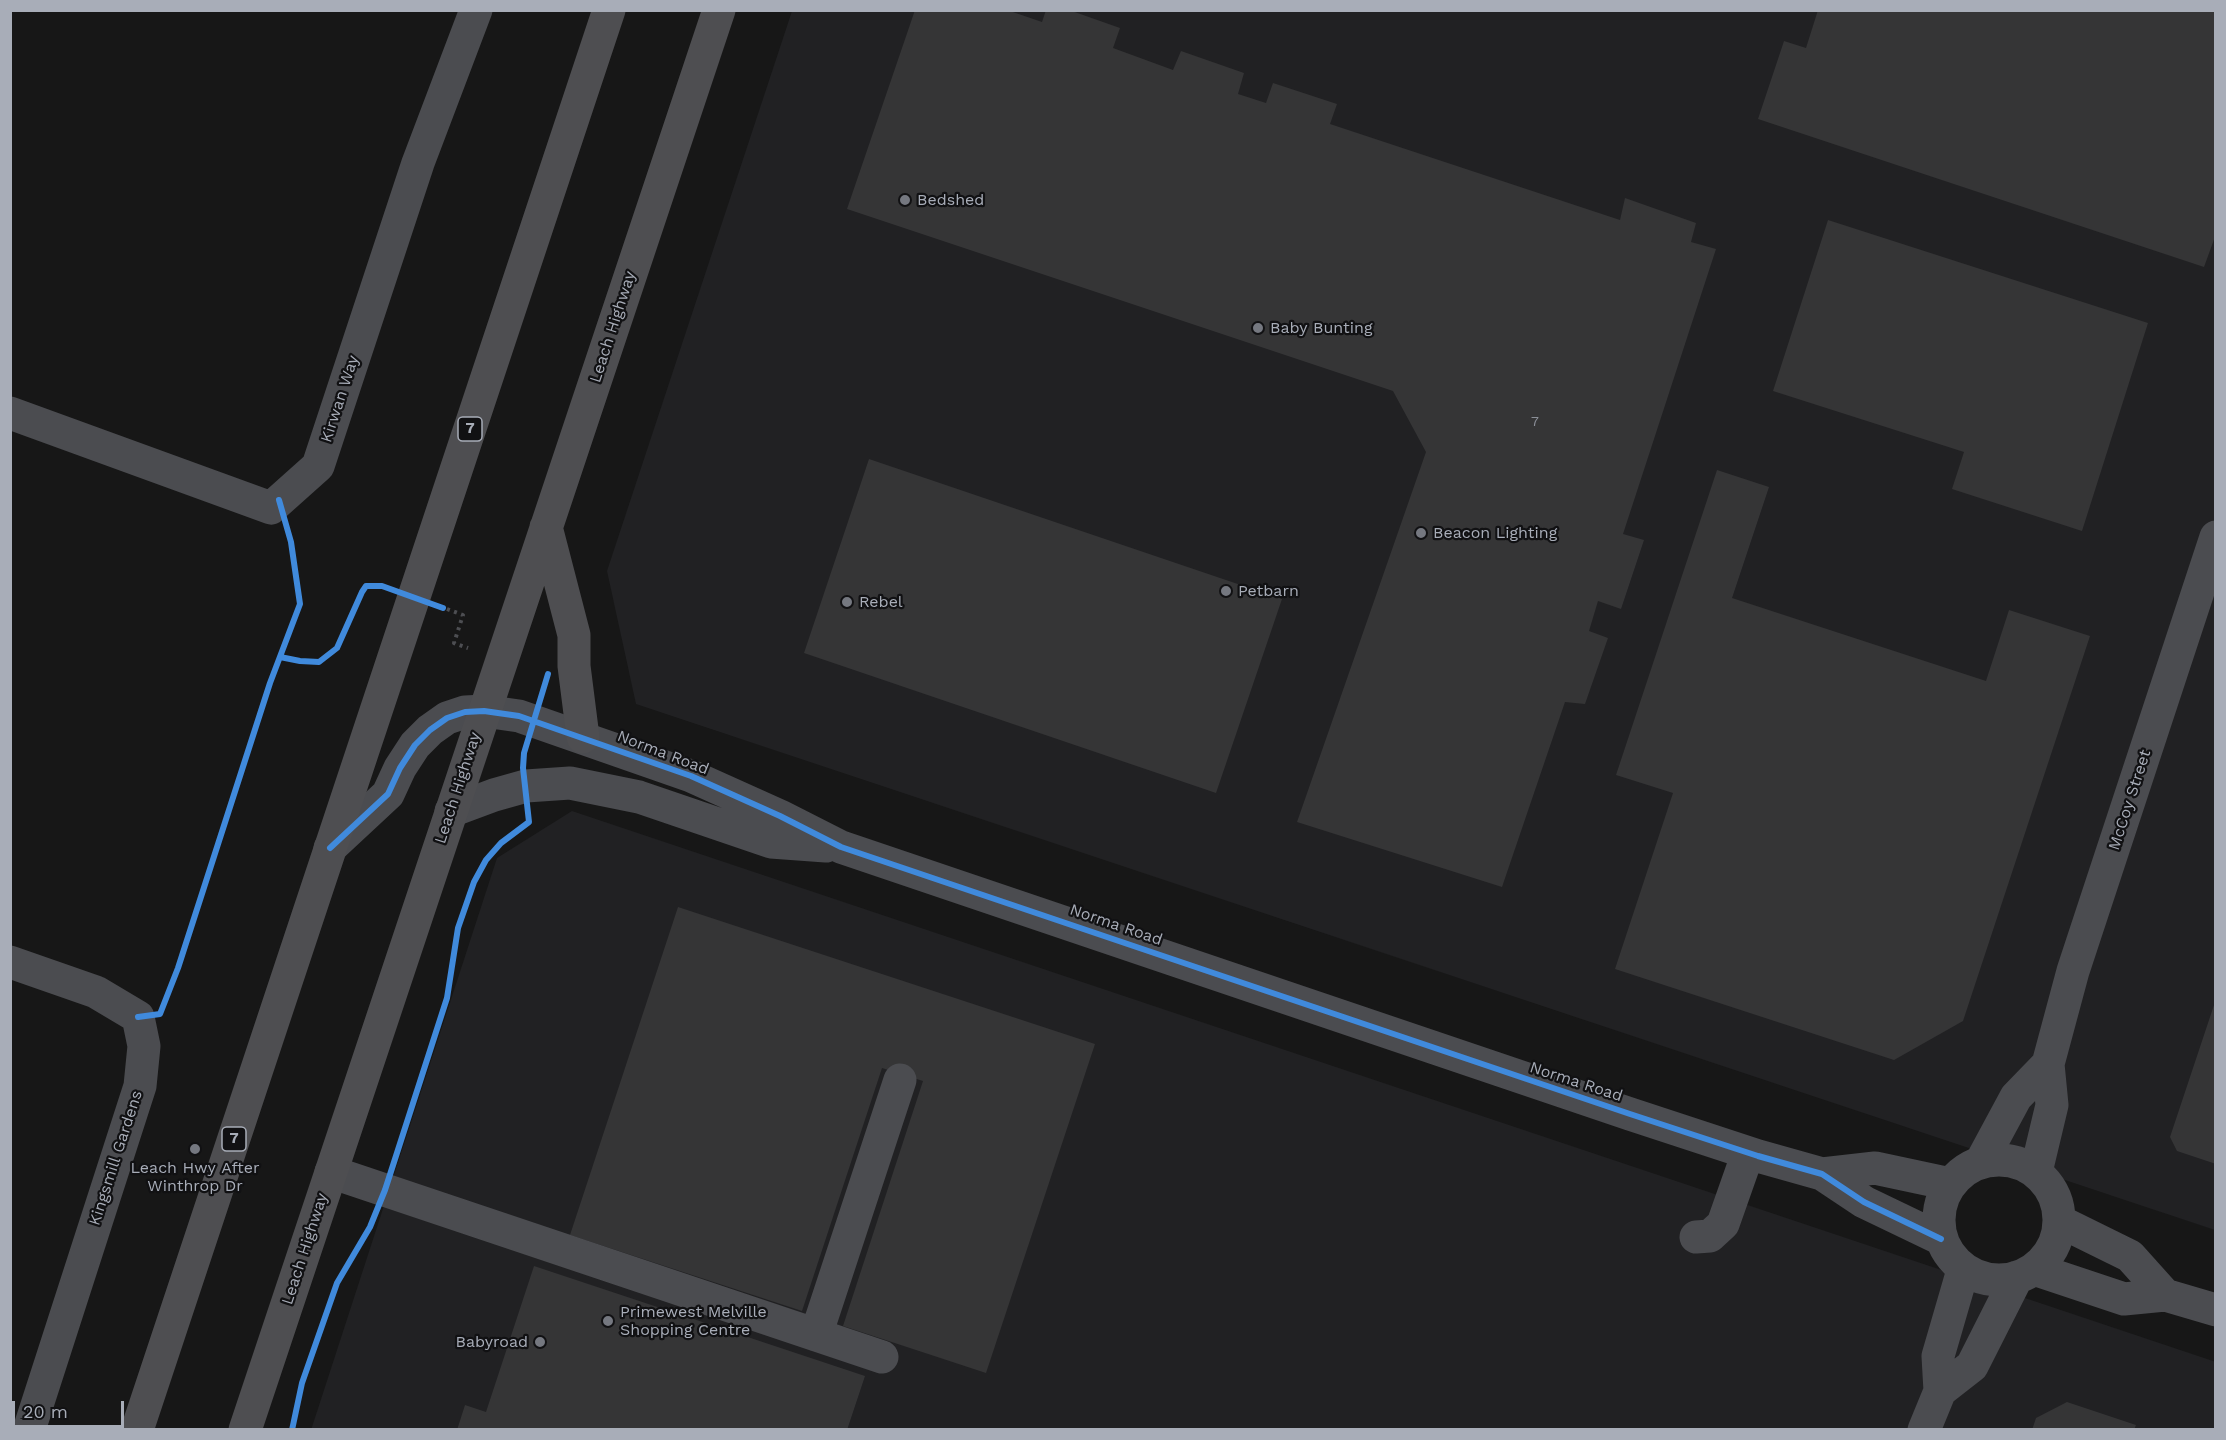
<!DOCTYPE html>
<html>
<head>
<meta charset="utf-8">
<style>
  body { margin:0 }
  #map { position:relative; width:2226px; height:1440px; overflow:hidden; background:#171717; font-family:"Work Sans",sans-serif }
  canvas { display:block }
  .frame { position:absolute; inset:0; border:12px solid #a8adb8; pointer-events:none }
  .scale { position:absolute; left:12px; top:1401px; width:112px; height:27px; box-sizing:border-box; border:3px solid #a8adb8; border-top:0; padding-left:8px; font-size:18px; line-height:21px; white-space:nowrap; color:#a8adb8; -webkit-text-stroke:4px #111113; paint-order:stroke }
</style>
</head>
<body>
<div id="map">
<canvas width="2226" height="1440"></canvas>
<div class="frame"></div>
<div class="scale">20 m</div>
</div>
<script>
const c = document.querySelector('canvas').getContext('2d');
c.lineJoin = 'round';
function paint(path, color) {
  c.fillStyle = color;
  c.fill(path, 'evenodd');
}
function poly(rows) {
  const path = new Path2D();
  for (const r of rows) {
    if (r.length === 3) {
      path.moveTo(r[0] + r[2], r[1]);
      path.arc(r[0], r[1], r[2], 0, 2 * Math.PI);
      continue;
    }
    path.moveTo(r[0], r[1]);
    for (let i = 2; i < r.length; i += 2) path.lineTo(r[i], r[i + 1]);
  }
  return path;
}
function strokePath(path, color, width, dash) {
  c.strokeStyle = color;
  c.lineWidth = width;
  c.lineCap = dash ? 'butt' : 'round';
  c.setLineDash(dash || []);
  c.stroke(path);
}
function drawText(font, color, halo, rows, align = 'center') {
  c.font = font + ' "Work Sans",sans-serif';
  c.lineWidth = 4.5;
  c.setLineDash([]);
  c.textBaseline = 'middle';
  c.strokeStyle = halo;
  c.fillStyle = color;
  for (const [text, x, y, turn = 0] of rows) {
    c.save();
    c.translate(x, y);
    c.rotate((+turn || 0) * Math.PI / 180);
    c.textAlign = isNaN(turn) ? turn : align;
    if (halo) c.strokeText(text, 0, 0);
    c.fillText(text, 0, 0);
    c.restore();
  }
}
paint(poly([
  [792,11,2215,11,2215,1230,636,704,607,571],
  [572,811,2216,1362,2215,1430,311,1430,497,858]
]), '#212123');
paint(poly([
  [915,10,1007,10,1042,22,1046,10,1069,10,1120,28,1113,48,1173,70,1181,51,1244,73,1238,94,1266,103,1273,83,1337,104,1330,124,1620,220,1625,198,1696,223,1691,242,1716,249,1623,534,1644,540,1621,609,1598,601,1589,631,1608,638,1585,704,1565,702,1502,887,1297,822,1426,452,1393,391,847,209],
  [1818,10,2216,10,2216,234,2204,267,1758,119,1784,41,1806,48],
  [1828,220,2148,323,2082,531,1952,489,1964,452,1773,391],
  [869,459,1282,599,1216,793,804,653],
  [1717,470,1769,487,1732,598,1986,681,2009,610,2090,636,1963,1021,1894,1060,1615,969,1673,793,1616,775],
  [678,907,1095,1044,986,1373,843,1326,923,1081,882,1068,802,1311,570,1235],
  [2215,1002,2216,1002,2216,1164,2177,1151,2170,1137],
  [534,1266,865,1376,847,1430,457,1430,465,1405,486,1412],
  [2067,1402,2136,1425,2134,1430,2032,1430,2036,1418]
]), '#353536');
strokePath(poly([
  [447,609,463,615,454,643,468,648]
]), '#4d4e52', 4, [3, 4.5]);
strokePath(poly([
  [10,413,271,508,318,466,418,163,476,10],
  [451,811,494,795,526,786,570,783,639,797,771,842,826,846],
  [330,848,388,794,400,768,415,745,430,730,447,718,465,712,484,711,519,716,691,776,780,816,841,847,1630,1114,1758,1156,1822,1174,1864,1202,1941,1239],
  [10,962,96,992,138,1017,144,1046,140,1086,29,1430],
  [1999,1220,60],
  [1981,1162,2016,1097,2048,1064],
  [331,1172,882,1357],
  [2036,1172,2052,1105,2048,1064,2073,971,2216,537],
  [1822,1174,1875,1168,1950,1184],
  [2059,1221,2130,1256,2165,1295],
  [1696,1237,1710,1236,1723,1224,1748,1153],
  [2034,1269,2124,1299,2165,1295,2216,1310],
  [816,1335,900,1080],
  [1940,1391,1972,1366,2017,1277],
  [1924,1430,1940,1391,1938,1356,1963,1270]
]), '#4b4c50', 33);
strokePath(poly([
  [546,527,574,635,574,666,583,737],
  [137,1430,609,10],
  [245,1430,719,10]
]), '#4e4e51', 33);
strokePath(poly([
  [280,657,300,661,319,662,337,648,362,592,366,586,382,586,443,608],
  [330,848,388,794,400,768,415,745,430,730,447,718,465,712,484,711,519,716,691,776,780,816,841,847,1630,1114,1758,1156,1822,1174,1864,1202,1941,1239],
  [138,1017,160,1014,178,968,270,683,300,604,291,542,279,500],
  [292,1430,302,1383,337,1283,370,1227,385,1190,447,998,458,928,474,882,486,860,501,843,529,822,523,768,524,753,548,674]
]), '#408adc', 6);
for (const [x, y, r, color] of [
  [905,200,6,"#757880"],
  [1258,328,6,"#757880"],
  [1421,533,6,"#757880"],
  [1226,591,6,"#757880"],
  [847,602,6,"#757880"],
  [195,1149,6,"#757880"],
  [608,1321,6,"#757880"],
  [540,1342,6,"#757880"]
]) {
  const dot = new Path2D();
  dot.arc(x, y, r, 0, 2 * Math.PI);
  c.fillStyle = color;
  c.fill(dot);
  strokePath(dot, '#111113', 2);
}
drawText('14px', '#8b8f98', null, [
  ["7",1535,422]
]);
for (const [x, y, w] of [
  [470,429,24],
  [234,1139,24]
]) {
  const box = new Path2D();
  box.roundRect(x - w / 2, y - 12, w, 24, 4.5);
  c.fillStyle = '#111113';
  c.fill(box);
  strokePath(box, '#a8adb8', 1.5);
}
drawText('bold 15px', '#a8adb8', null, [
  ["7",470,429],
  ["7",234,1139]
]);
drawText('16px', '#a8adb8', '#111113', [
  ["Bedshed",917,200],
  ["Baby Bunting",1270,328],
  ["Beacon Lighting",1433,533],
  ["Petbarn",1238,591],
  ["Rebel",859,602],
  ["Leach Hwy After",195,1168,"center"],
  ["Winthrop Dr",195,1186,"center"],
  ["Primewest Melville",620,1312],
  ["Shopping Centre",620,1330],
  ["Babyroad",528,1342,"right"]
], 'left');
drawText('16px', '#a8adb8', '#111113', [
  ["Leach Highway",613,327,-72],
  ["Kirwan Way",340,399,-72],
  ["Norma Road",663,753,21],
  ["Leach Highway",458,788,-72],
  ["McCoy Street",2130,800,-72],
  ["Norma Road",1116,925,19],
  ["Norma Road",1576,1082,18],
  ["Kingsmill Gardens",116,1158,-72],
  ["Leach Highway",305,1249,-72]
]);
</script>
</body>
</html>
